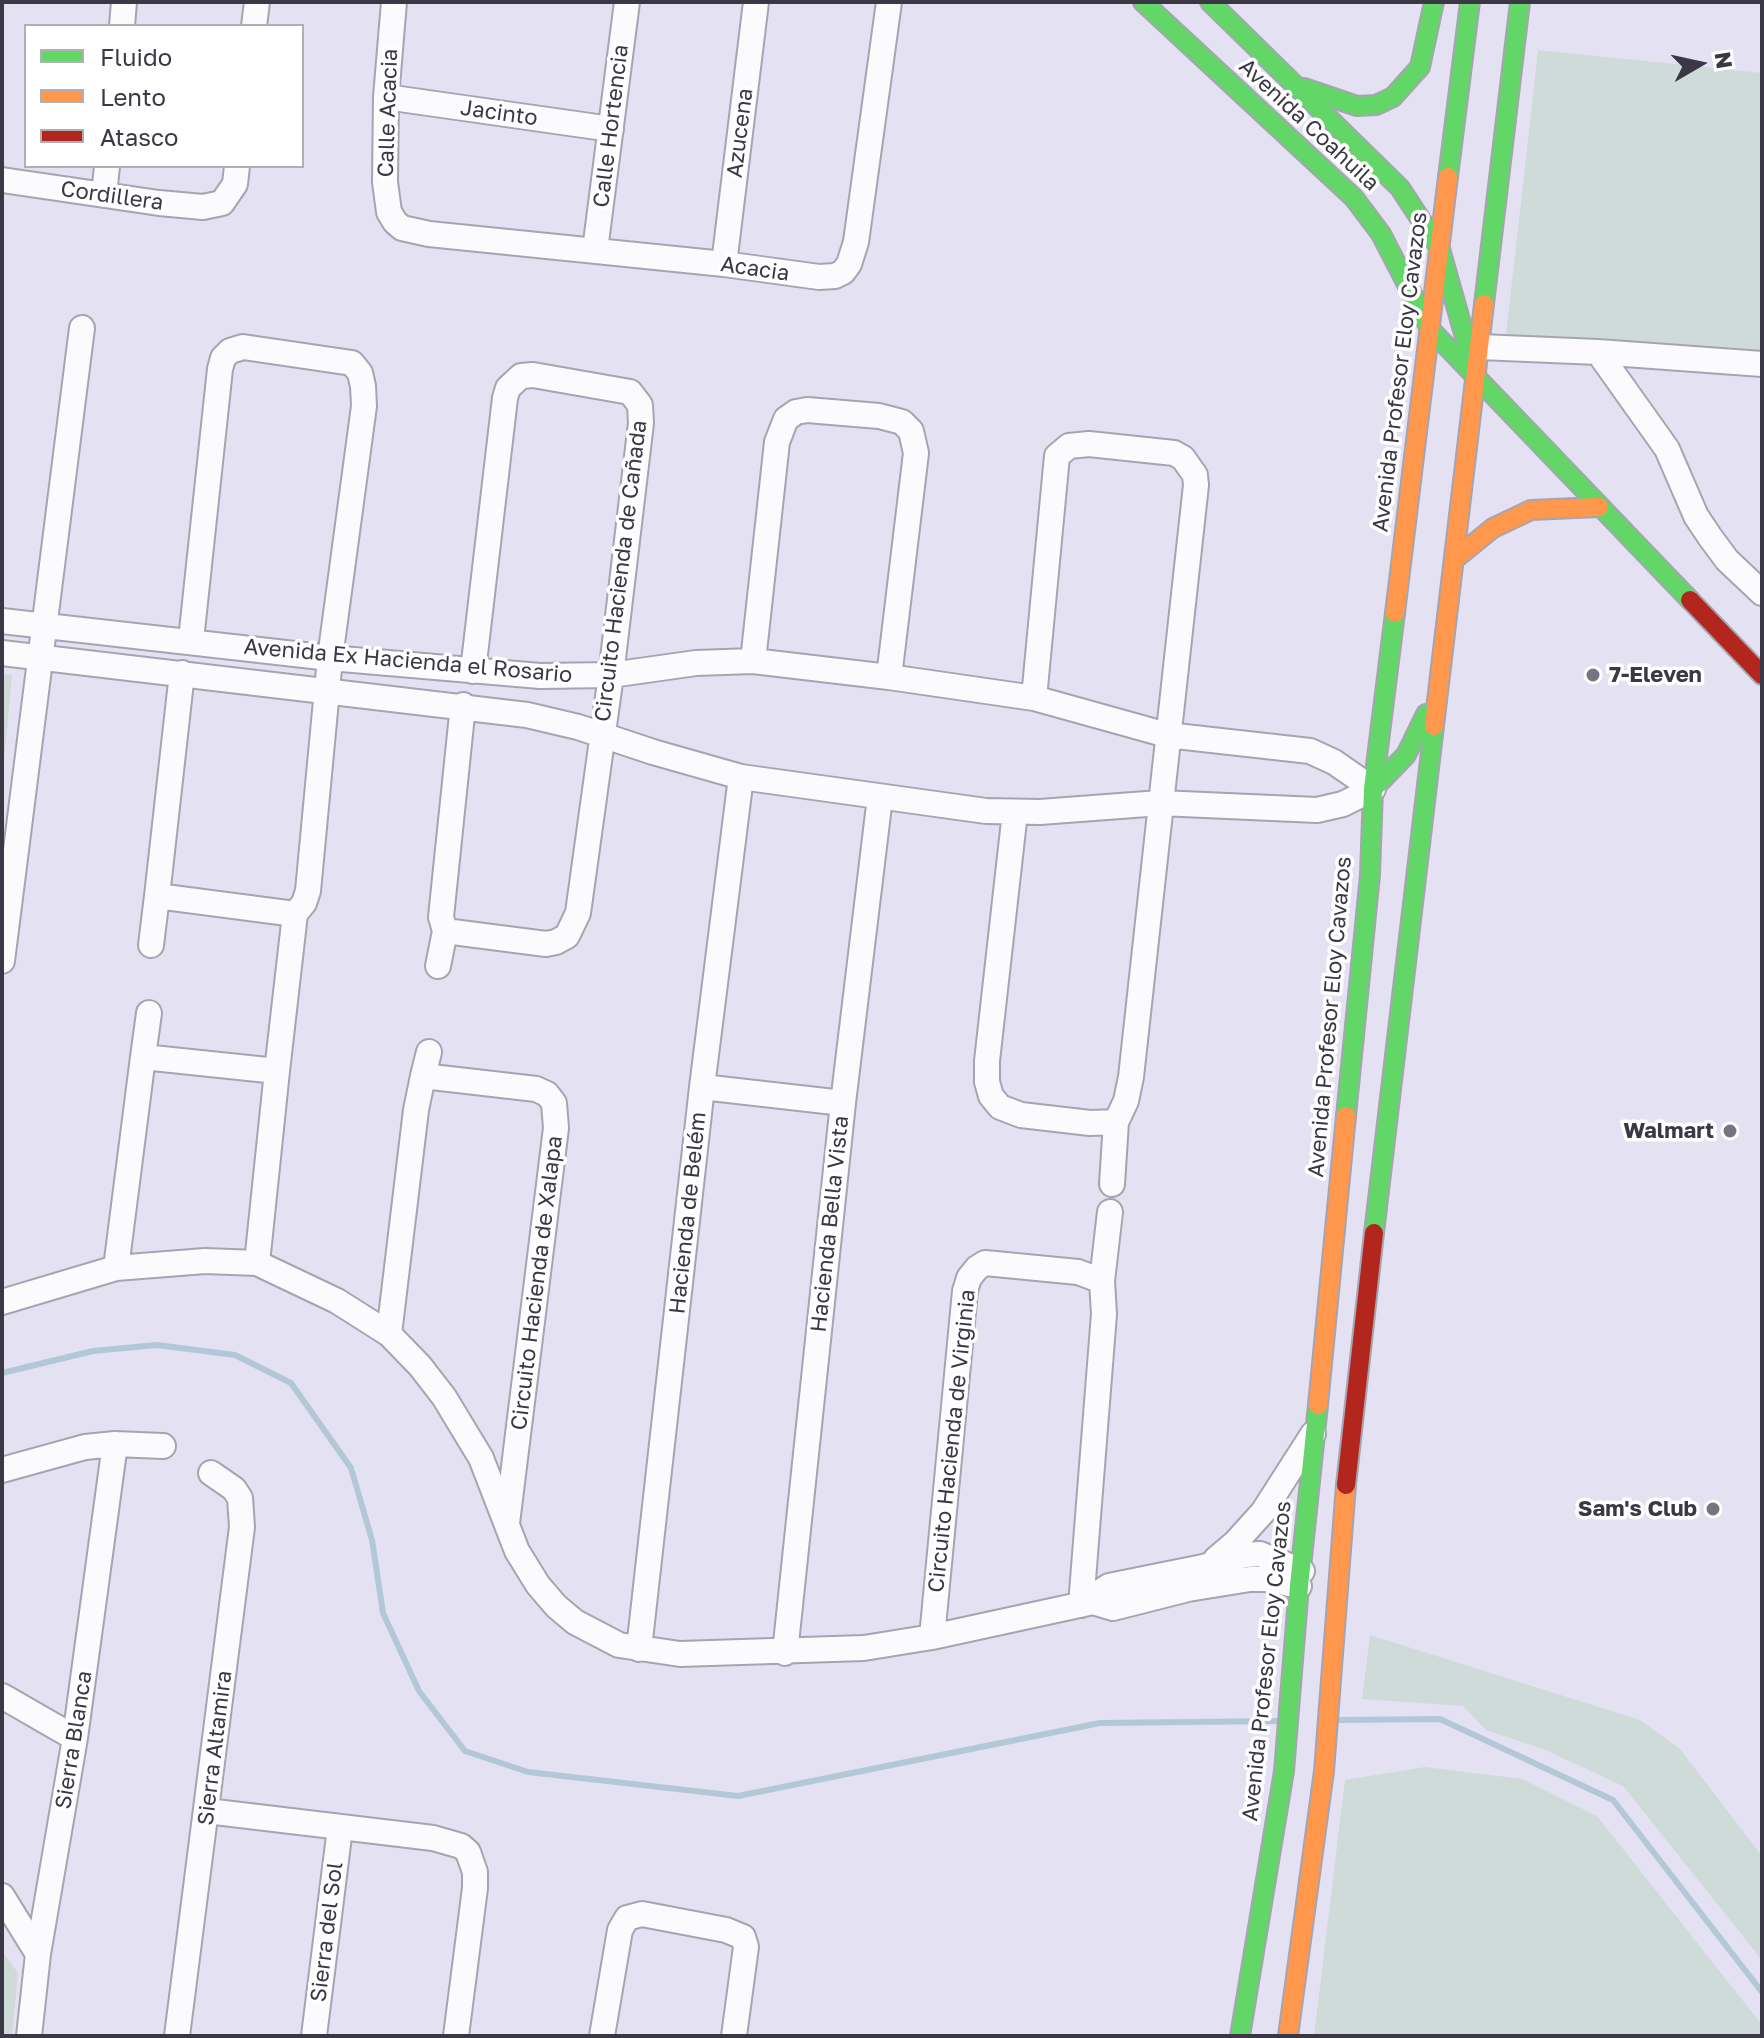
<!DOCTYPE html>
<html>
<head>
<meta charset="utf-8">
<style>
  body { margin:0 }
  #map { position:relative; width:1764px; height:2038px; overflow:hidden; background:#e4e2f2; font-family:"Golos Text",sans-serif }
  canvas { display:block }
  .frame { position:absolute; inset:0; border:4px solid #3a3844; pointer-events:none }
  .legend { position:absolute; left:24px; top:24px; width:280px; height:144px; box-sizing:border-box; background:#fff; border:2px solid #b0afb4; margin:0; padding:10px 14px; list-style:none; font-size:24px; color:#3a3844 }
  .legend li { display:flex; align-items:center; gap:16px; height:40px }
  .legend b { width:40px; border:2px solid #b0afb4 }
  .north { position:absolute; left:1660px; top:24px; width:80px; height:80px; -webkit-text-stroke:6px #fff; paint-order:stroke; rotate:81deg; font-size:22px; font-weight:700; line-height:32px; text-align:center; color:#3a3844 }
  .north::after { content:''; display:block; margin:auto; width:28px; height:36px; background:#3a3844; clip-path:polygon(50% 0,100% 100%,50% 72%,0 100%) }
</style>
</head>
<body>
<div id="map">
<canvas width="1764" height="2038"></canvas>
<div class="frame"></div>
<ul class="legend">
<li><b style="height:10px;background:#63d668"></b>Fluido</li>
<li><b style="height:10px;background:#ff974d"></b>Lento</li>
<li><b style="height:10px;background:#b3261e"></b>Atasco</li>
</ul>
<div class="north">N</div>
</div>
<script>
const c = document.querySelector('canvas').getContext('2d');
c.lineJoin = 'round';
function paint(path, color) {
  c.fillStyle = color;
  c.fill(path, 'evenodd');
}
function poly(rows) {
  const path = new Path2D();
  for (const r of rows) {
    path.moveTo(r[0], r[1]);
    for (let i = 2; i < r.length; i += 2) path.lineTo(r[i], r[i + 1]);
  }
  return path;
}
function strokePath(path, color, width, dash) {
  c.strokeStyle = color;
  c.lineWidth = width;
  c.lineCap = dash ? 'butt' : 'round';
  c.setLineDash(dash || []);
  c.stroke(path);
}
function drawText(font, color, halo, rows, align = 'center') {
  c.font = font + ' "Golos Text",sans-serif';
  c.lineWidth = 7;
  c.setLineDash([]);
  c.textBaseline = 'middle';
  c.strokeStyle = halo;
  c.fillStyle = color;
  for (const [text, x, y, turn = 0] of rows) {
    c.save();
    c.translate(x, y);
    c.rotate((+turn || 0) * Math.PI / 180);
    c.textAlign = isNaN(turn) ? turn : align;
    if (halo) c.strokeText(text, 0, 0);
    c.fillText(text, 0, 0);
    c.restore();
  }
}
paint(poly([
  [1538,50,1762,73,1762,357,1506,335],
  [2,674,12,675,2,782],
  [1370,1635,1640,1720,1680,1749,1762,1856,1762,1960,1623,1786,1543,1749,1486,1730,1463,1706,1362,1699],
  [1425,1767,1522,1779,1597,1816,1762,2025,1762,2036,1314,2036,1345,1780],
  [2,1951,18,1973,12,2036,2,2036]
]), '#cfdbd9');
strokePath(poly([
  [2,1373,93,1351,157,1345,235,1355,291,1383,351,1468,372,1540,383,1613,419,1691,465,1751,528,1772,738,1796,1100,1723,1280,1721],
  [1339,1720,1440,1719,1613,1800,1762,1992]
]), '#b2c8d7', 6);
const street = poly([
  [394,2,386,97,385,182,389,212,395,222,402,228,429,234,724,264,819,277,835,276,843,272,849,264,856,242,889,2],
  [122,26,124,2],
  [254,26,257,2],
  [386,97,611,129],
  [2,180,159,203,203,207,222,203,235,184,237,166],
  [104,195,107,166],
  [595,250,627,2],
  [724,264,756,2],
  [1480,347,1598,352,1762,364],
  [1598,352,1667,449,1696,516,1710,537,1727,560,1762,593],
  [2,621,330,658,540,676,611,675,696,663,753,661,889,677,1034,698,1167,735,1310,751,1334,762,1373,789,1343,804,1317,810,1160,803,1040,812,986,811,741,777,653,752,578,727,527,715,2,653],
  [753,661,777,442,786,419,796,412,807,410,879,416,902,422,911,431,916,453,889,677],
  [182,673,157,896,295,914,304,903,308,891,330,658,364,406,363,386,360,373,352,363,243,347,230,351,223,358,220,369,191,640],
  [463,705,441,917,445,931,546,944,556,942,567,936,578,913,611,675,641,423,640,405,630,392,533,375,521,376,508,388,505,398,473,671],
  [1015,812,987,1061,987,1082,991,1096,1000,1107,1021,1115,1090,1123,1116,1122,1126,1101,1131,1077,1196,485,1195,475,1183,458,1174,453,1089,444,1069,446,1057,456,1034,698],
  [151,945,157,896],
  [2,961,82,328],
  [438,966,445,931],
  [143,1057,149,1013],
  [277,1071,295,914],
  [423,1076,429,1052],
  [702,1087,843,1103],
  [1112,1184,1116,1122],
  [116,1268,143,1057,277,1071,257,1263],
  [1102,1281,1110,1212],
  [2,1302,116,1268,205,1261,257,1263,337,1301,389,1334,420,1366,444,1397,481,1458,517,1551,538,1585,556,1606,575,1622,619,1645,680,1654,864,1648,932,1637,1093,1602,1113,1608,1188,1589,1250,1579,1266,1579,1299,1586],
  [389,1334,416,1110,423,1076,536,1089,547,1094,554,1103,556,1128,507,1523],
  [2,1470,85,1447,115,1444,163,1446],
  [1216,1559,1235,1543,1263,1512,1313,1434],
  [1093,1602,1100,1592,1109,1586,1203,1567,1245,1555,1260,1554,1302,1571],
  [932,1637,965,1291,969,1278,977,1268,985,1263,1078,1272,1102,1281,1104,1314,1081,1605],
  [639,1649,702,1087,741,777],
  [785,1653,843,1103,880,797],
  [2,1696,75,1738],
  [207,1811,433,1838,461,1846,468,1852,475,1872,475,1888,456,2036],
  [2,1896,38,1954],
  [29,2036,38,1954,75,1738,115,1444],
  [177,2036,242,1527,240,1498,234,1489,211,1473],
  [314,2036,340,1828],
  [602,2036,620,1930,627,1918,642,1914,726,1930,743,1937,746,1947,734,2036]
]);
const fast = poly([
  [1143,2,1354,198,1381,234,1430,329,1690,600],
  [1210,2,1400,188,1440,249,1472,362],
  [1304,88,1357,106,1376,105,1393,97,1420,67,1434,2],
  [1448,177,1470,2],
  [1484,304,1520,2],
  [1373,789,1406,755,1426,714],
  [1346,1116,1370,875,1373,789,1395,613],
  [1374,1233,1434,726],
  [1240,2036,1284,1771,1299,1586,1318,1405]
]);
const slow = poly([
  [1456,558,1493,528,1531,510,1599,507],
  [1395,613,1448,177],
  [1434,726,1484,304],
  [1318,1405,1346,1116],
  [1288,2036,1324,1771,1346,1485]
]);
const jam = poly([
  [1690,600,1762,675],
  [1346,1485,1374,1233]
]);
strokePath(street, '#a6a4b1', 28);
strokePath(fast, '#a6a4b1', 22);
strokePath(slow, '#a6a4b1', 22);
strokePath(jam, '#a6a4b1', 22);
strokePath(street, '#fbfbfd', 24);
strokePath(fast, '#63d668', 18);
strokePath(slow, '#ff974d', 18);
strokePath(jam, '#b3261e', 18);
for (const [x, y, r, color] of [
  [1593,675,8,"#767481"],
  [1730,1131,8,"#767481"],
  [1713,1509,8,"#767481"]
]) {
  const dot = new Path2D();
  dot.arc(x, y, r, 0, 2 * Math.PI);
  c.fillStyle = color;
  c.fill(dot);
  strokePath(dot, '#fff', 3);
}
drawText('22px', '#3a3844', '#fff', [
  ["Calle Acacia",388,113,-88],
  ["Jacinto",499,113,8],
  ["Avenida Coahuila",1309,125,43],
  ["Calle Hortencia",611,126,-83],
  ["Azucena",740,133,-83],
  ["Cordillera",112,196,8],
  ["Acacia",755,269,8],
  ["Avenida Profesor Eloy Cavazos",1400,372,-83],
  ["Circuito Hacienda de Cañada",621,571,-83],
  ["Avenida Ex Hacienda el Rosario",408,661,5],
  ["Avenida Profesor Eloy Cavazos",1330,1017,-85],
  ["Hacienda de Belém",688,1213,-84],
  ["Hacienda Bella Vista",830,1224,-84],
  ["Circuito Hacienda de Xalapa",537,1283,-83],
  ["Circuito Hacienda de Virginia",952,1441,-84],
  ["Avenida Profesor Eloy Cavazos",1267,1661,-84],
  ["Sierra Blanca",74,1740,-81],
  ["Sierra Altamira",215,1748,-83],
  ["Sierra del Sol",327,1932,-83]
]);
drawText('bold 22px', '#3a3844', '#fff', [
  ["7-Eleven",1609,675,"left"],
  ["Walmart",1714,1131],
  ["Sam's Club",1697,1509]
], 'right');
</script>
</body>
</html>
